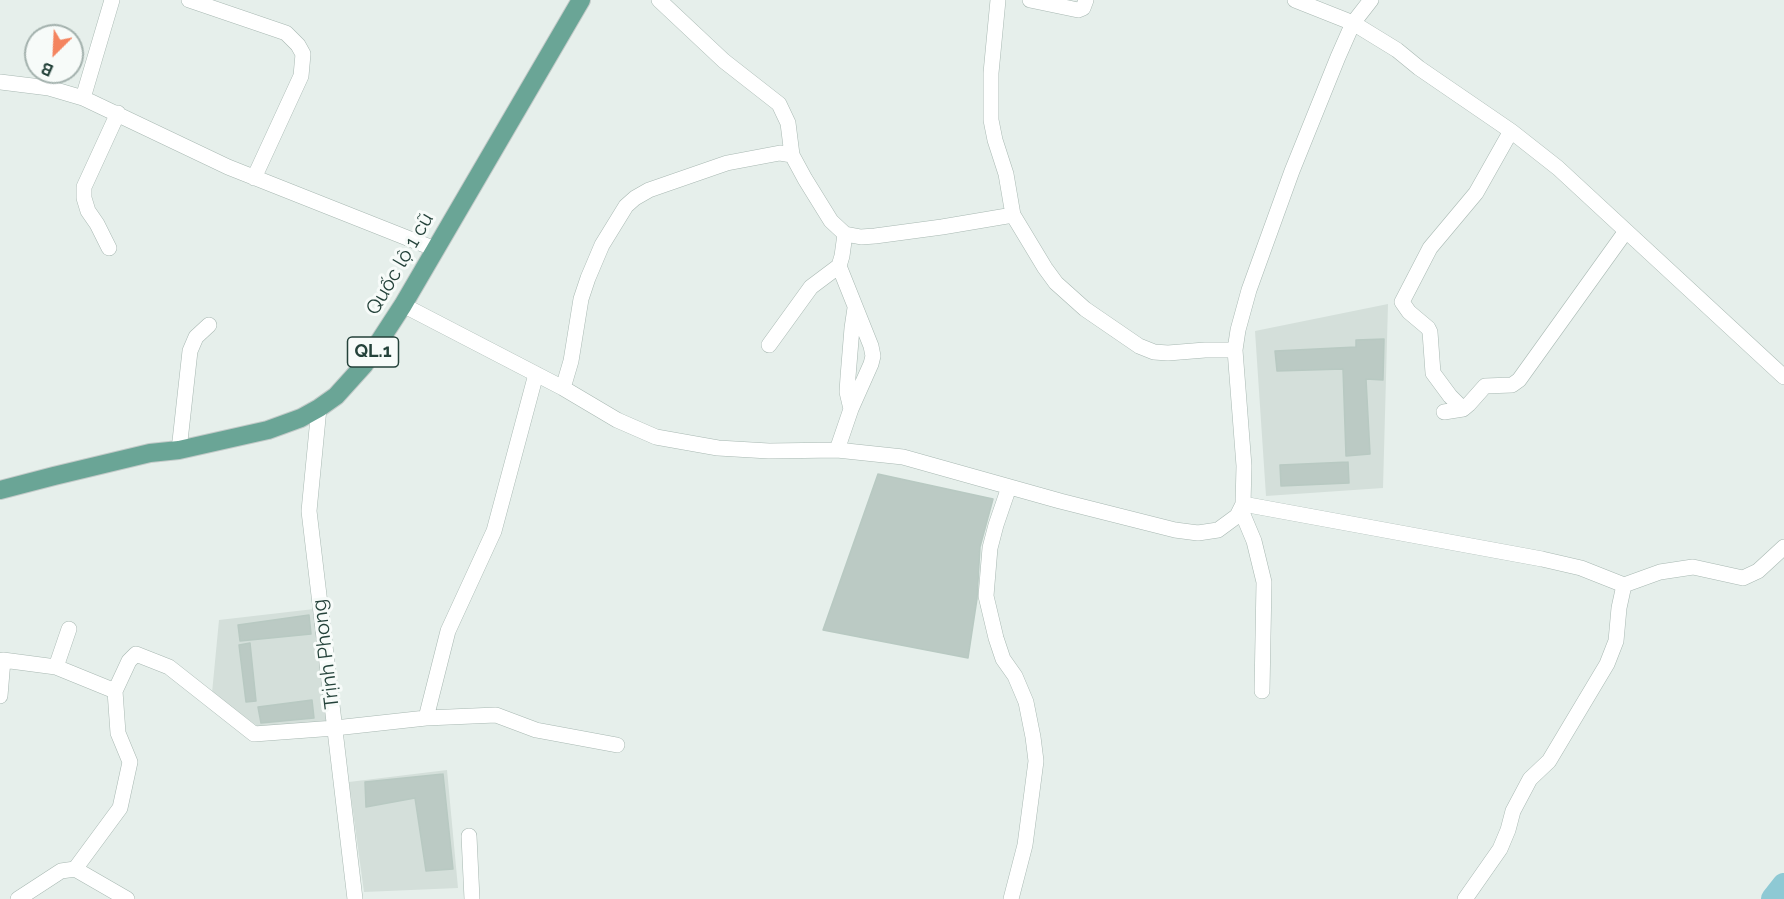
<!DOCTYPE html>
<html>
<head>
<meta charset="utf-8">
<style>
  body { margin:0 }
  #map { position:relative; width:1784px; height:899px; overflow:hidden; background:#e6efeb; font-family:Raleway,sans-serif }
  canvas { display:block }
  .north { position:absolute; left:24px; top:24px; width:60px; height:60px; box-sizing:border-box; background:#f7fbf9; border:2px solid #a3b1ad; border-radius:50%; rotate:204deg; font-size:16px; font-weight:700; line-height:24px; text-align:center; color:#24423a }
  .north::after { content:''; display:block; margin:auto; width:21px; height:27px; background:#f4845f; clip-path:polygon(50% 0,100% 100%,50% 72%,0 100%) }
</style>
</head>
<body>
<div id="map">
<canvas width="1784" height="899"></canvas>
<div class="north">B</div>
</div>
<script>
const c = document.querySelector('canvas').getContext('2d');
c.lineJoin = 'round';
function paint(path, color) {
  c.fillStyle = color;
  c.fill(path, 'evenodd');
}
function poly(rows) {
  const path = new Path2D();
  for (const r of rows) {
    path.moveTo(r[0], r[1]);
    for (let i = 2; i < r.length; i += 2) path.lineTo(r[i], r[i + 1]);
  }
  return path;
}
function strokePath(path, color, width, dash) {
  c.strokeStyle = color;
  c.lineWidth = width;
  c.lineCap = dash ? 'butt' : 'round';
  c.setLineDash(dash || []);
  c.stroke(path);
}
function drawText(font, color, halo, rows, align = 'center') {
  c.font = font + ' Raleway,sans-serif';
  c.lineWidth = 6;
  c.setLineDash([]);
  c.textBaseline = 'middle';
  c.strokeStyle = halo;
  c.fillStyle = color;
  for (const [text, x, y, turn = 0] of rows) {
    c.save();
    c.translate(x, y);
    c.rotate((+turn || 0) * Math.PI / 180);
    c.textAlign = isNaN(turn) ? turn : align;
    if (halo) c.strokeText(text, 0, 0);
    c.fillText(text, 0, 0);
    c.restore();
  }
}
paint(poly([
  [1388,304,1383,488,1266,496,1255,331],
  [314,609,328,721,260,728,212,693,219,620],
  [447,770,458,888,364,892,349,782]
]), '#d4dfda');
strokePath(poly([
  [1773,899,1784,885]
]), '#8ec9d4', 24);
const building = poly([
  [1384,339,1383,380,1366,379,1370,454,1346,456,1343,369,1277,371,1275,351,1356,347,1356,340,1384,339],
  [1348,462,1349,483,1281,486,1280,465,1348,462],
  [878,474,993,499,980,547,977,599,968,658,823,630,878,474],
  [309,615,311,634,240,641,238,625,309,615],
  [250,643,256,701,246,702,239,645,250,643],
  [312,700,314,718,261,723,258,707,312,700],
  [443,774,453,869,426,871,415,798,366,807,365,782,443,774]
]);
paint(building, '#bbcac4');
strokePath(building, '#b8c9c2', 1.5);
const minor = poly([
  [189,0,286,33,298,45,303,54,301,76,254,178],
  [659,0,724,61,779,104,788,123,792,155],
  [998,0,991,73,991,120,995,140,1006,174,1013,215,1045,268,1056,283,1085,309,1139,346,1154,352,1168,353,1205,350,1235,350],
  [1030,0,1078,10,1083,8,1086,0],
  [1295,0,1353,23,1397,50,1419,68,1511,131,1558,168,1784,377],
  [0,82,49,88,83,98,228,167,435,249],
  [83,98,112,0],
  [109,248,97,224,88,211,84,198,84,187,118,113],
  [403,305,563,388,617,420,656,437,718,448,769,451,837,450,903,457,1060,501,1175,530,1198,533,1218,530,1237,516,1243,504,1244,466,1235,350,1238,330,1249,290,1292,171,1338,57,1353,23,1371,0],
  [769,345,811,287,839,266,842,256,845,234],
  [563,388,571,361,581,299,588,278,602,245,626,206,635,198,649,190,727,163,780,153,792,155,805,179,831,221,845,234,861,237,875,236,942,227,1013,215],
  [319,408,309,511,355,899],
  [851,409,847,392,848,377,852,328,855,308],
  [1463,409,1450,396,1433,373,1430,332,1428,328,1409,312,1402,302,1430,248,1476,193,1511,131],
  [1444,412,1463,409,1469,404,1485,386,1512,385,1519,380,1626,231],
  [179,450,190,351,196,337,209,325],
  [837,450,851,409,871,364,873,356,871,346,839,266],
  [1009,487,996,525,990,548,986,596,996,638,1003,659,1015,676,1026,702,1033,737,1036,761,1025,845,1011,899],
  [1243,504,1542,559,1581,568,1624,585],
  [1241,510,1254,541,1264,582,1262,691],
  [56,667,69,629],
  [0,696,3,660,56,667,115,691],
  [426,718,448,631,494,531,536,374],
  [469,836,472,899],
  [75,869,127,899],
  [18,899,61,871,75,869,120,808,130,762,118,733,115,691,129,661,136,654,169,667,254,734,335,728,426,718,496,715,536,730,617,745],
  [1465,899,1500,849,1508,830,1513,811,1530,779,1549,761,1607,664,1616,641,1619,608,1624,585,1660,572,1693,567,1743,578,1758,571,1784,547]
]);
const major = poly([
  [0,490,54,476,150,453,179,450,268,430,301,418,319,408,336,396,364,365,403,305,581,0]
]);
strokePath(minor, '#a8b8b2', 16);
strokePath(major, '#c2cac8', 20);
strokePath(minor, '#fff', 15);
strokePath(major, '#6aa596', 18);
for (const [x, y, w] of [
  [373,352,51]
]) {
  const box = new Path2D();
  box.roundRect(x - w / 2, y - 15, w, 30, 4.5);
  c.fillStyle = '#f7fbf9';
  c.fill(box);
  strokePath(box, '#24423a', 1.5);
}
drawText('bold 18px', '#24423a', null, [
  ["QL.1",373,352]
]);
drawText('20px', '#24423a', '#f7fbf9', [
  ["Quốc lộ 1 cũ",400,264,-60],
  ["Trịnh Phong",326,654,-97]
]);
</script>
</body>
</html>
